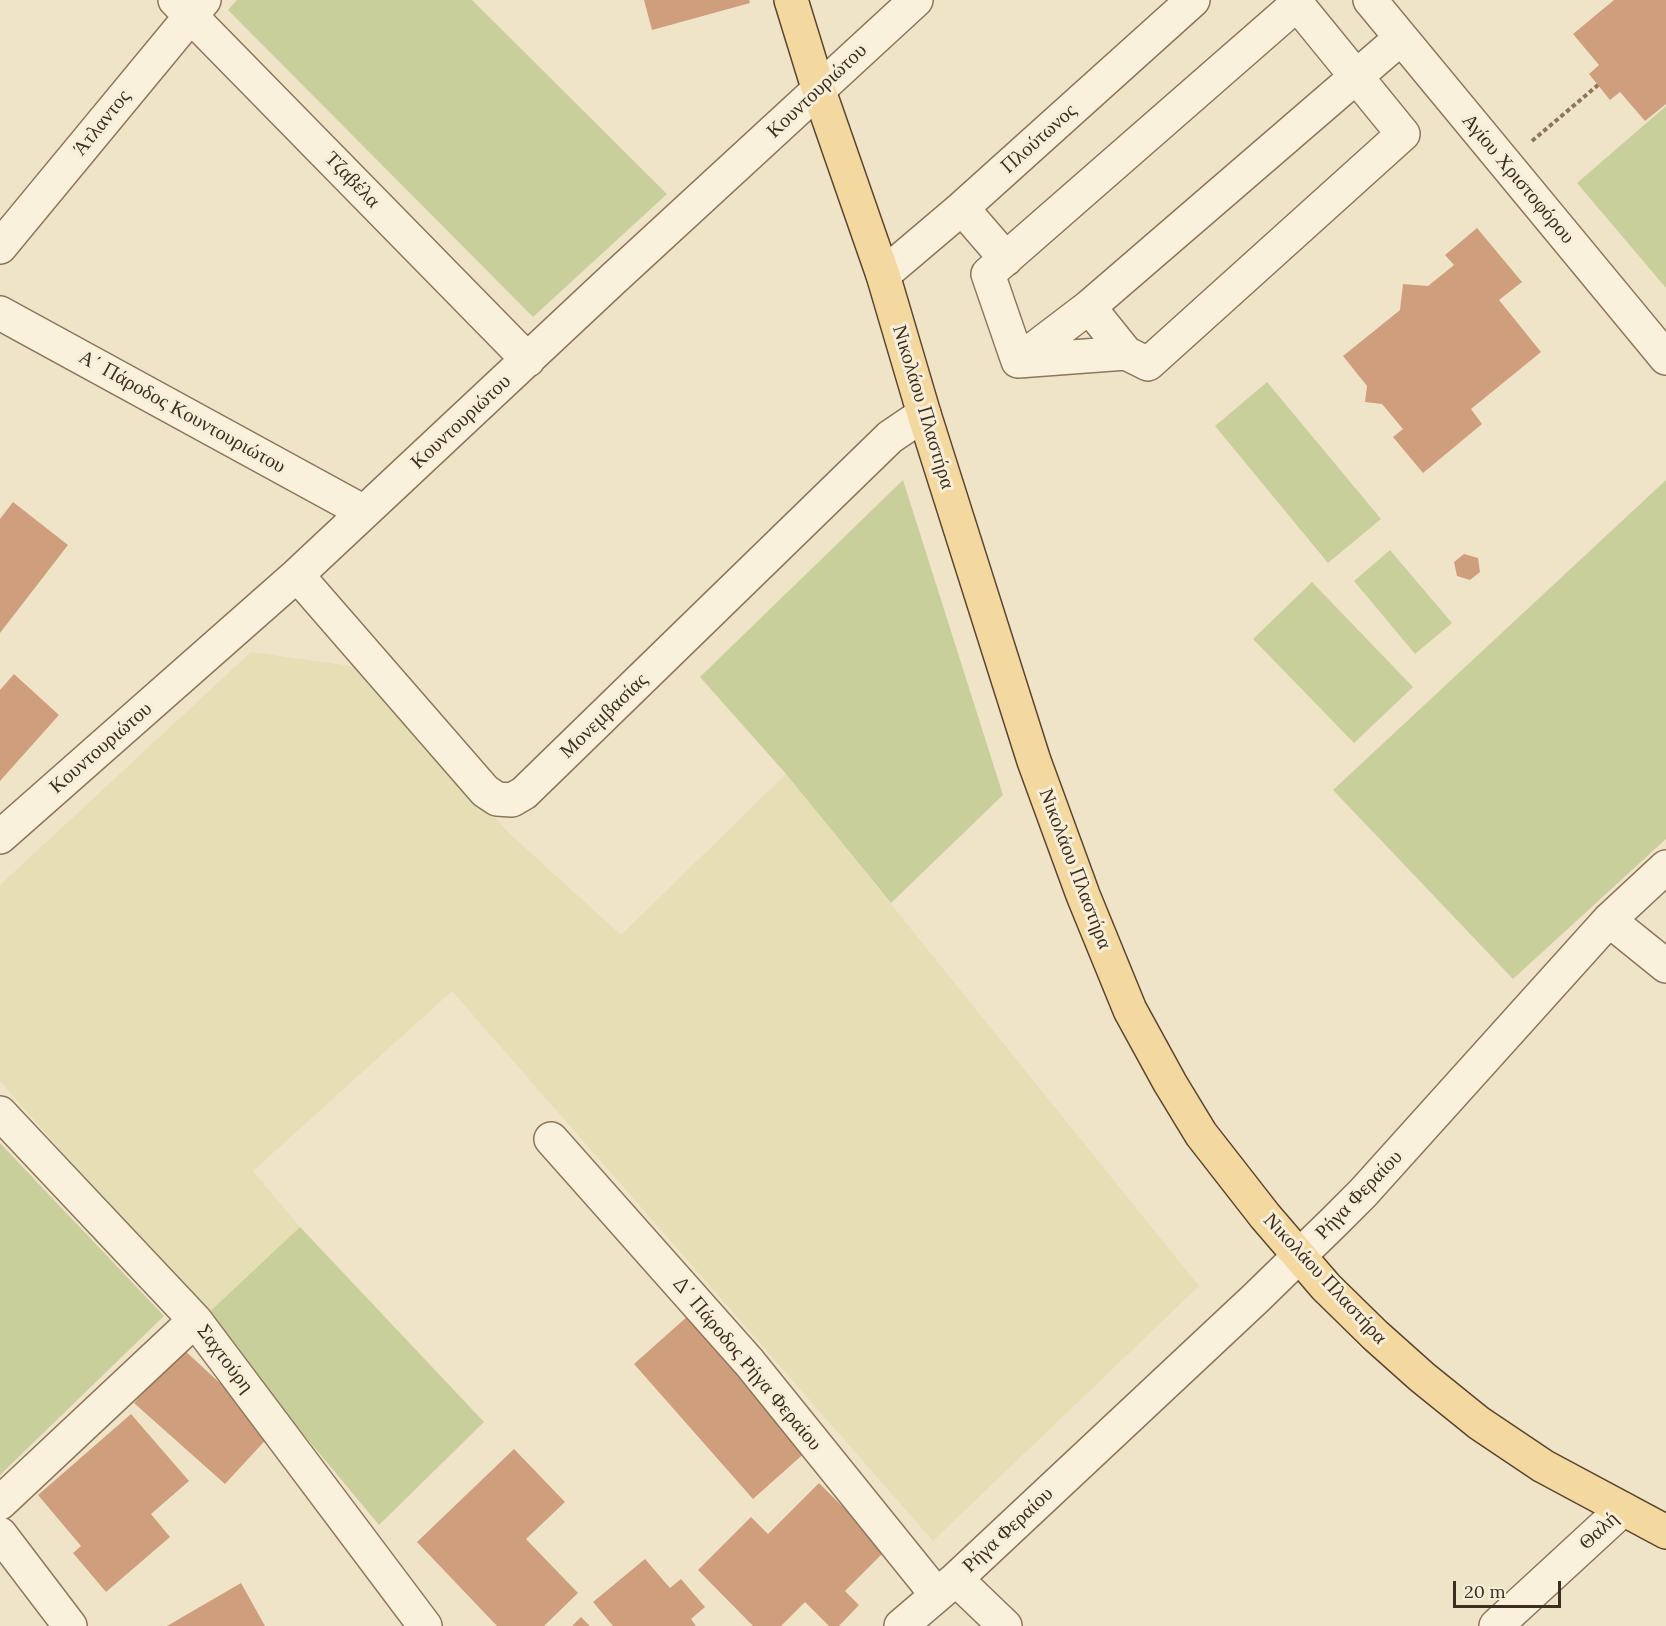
<!DOCTYPE html>
<html>
<head>
<meta charset="utf-8">
<style>
  body { margin:0 }
  #map { position:relative; width:1666px; height:1626px; overflow:hidden; background:#f0e4c8; font-family:Lora,serif }
  canvas { display:block }
  .scale { position:absolute; left:1453px; top:1581px; width:108px; height:27px; box-sizing:border-box; border:3px solid #3d2e20; border-top:0; padding-left:8px; font-size:18px; line-height:21px; white-space:nowrap; color:#3d2e20; -webkit-text-stroke:4px #f7eed8; paint-order:stroke }
</style>
</head>
<body>
<div id="map">
<canvas width="1666" height="1626"></canvas>
<div class="scale">20 m</div>
</div>
<script>
const c = document.querySelector('canvas').getContext('2d');
c.lineJoin = 'round';
function paint(path, color) {
  c.fillStyle = color;
  c.fill(path, 'evenodd');
}
function poly(rows) {
  const path = new Path2D();
  for (const r of rows) {
    path.moveTo(r[0], r[1]);
    for (let i = 2; i < r.length; i += 2) path.lineTo(r[i], r[i + 1]);
  }
  return path;
}
function strokePath(path, color, width, dash) {
  c.strokeStyle = color;
  c.lineWidth = width;
  c.lineCap = dash ? 'butt' : 'round';
  c.setLineDash(dash || []);
  c.stroke(path);
}
function drawText(font, color, halo, rows, align = 'center') {
  c.font = font + ' Lora,serif';
  c.lineWidth = 6;
  c.setLineDash([]);
  c.textBaseline = 'middle';
  c.strokeStyle = halo;
  c.fillStyle = color;
  for (const [text, x, y, turn = 0] of rows) {
    c.save();
    c.translate(x, y);
    c.rotate((+turn || 0) * Math.PI / 180);
    c.textAlign = isNaN(turn) ? turn : align;
    if (halo) c.strokeText(text, 0, 0);
    c.fillText(text, 0, 0);
    c.restore();
  }
}
paint(poly([
  [251,652,358,667,510,834,621,935,786,774,1199,1286,933,1541,452,991,253,1171,300,1227,205,1316,0,1081,0,885]
]), '#e6deb5');
paint(poly([
  [237,0,472,0,667,194,533,317,228,10],
  [1666,106,1666,288,1577,183],
  [1267,382,1381,519,1328,563,1215,426],
  [903,480,1003,795,891,903,786,774,700,677],
  [1666,480,1666,839,1513,979,1333,790],
  [1390,550,1452,623,1415,654,1354,581],
  [1312,582,1413,687,1354,743,1253,639],
  [0,1143,164,1316,0,1475],
  [300,1227,484,1422,379,1525,205,1316]
]), '#c9cf9b');
paint(poly([
  [644,0,749,0,750,3,652,30],
  [1614,0,1666,0,1666,104,1645,121,1620,92,1610,100,1589,74,1599,65,1573,34],
  [1477,228,1522,282,1499,300,1541,352,1471,409,1482,424,1423,473,1393,437,1403,429,1382,404,1365,402,1367,386,1343,356,1400,310,1403,284,1428,286,1454,265,1445,255],
  [13,502,68,545,0,633,0,519],
  [1464,554,1478,558,1480,572,1470,580,1457,576,1454,562],
  [14,674,59,715,0,781,0,690],
  [689,1315,808,1450,753,1499,634,1364],
  [183,1349,273,1432,225,1484,134,1403],
  [131,1414,189,1481,151,1514,170,1537,106,1592,73,1553,81,1546,38,1495],
  [514,1449,565,1502,526,1539,578,1593,544,1626,497,1626,417,1542],
  [819,1483,886,1550,845,1591,859,1605,839,1626,829,1626,805,1602,781,1626,753,1626,698,1570,751,1517,768,1534],
  [645,1559,670,1588,681,1579,705,1607,691,1619,696,1626,613,1626,593,1602],
  [241,1583,265,1626,167,1626],
  [581,1617,590,1626,572,1626]
]), '#cf9f7d');
const minor = poly([
  [175,0,528,360],
  [1370,0,1666,358],
  [1297,4,1403,134,1148,364,1126,353,1018,361,988,274,1297,4],
  [962,208,1006,259],
  [0,247,204,0],
  [883,275,962,208,1193,0],
  [1089,307,1126,353],
  [0,313,364,512],
  [1018,361,1089,307,1401,38],
  [297,575,485,791,497,799,512,800,524,793,890,437,924,414],
  [0,837,297,575,612,280,916,0],
  [1609,920,1666,966],
  [0,1113,195,1320,425,1626],
  [551,1139,749,1362,937,1595],
  [0,1503,195,1320],
  [0,1534,70,1626],
  [956,1579,1005,1626],
  [901,1626,956,1579,1256,1298,1336,1220,1363,1193,1609,920,1666,867],
  [1496,1626,1623,1509]
]);
const major = poly([
  [791,0,819,91,883,275,924,414,1034,761,1083,895,1130,1010,1170,1083,1201,1134,1265,1216,1326,1287,1375,1335,1422,1377,1479,1423,1543,1466,1666,1532]
]);
strokePath(minor, '#8d765c', 36);
strokePath(major, '#5b4430', 36);
strokePath(poly([
  [1532,141,1598,85]
]), '#8d765c', 4, [4.5, 3]);
strokePath(minor, '#faf1dc', 33);
strokePath(major, '#f3d9a0', 33);
drawText('20px', '#3d2e20', '#f7eed8', [
  ["Κουντουριώτου",817,91,-43],
  ["Άτλαντος",102,123,-51],
  ["Πλούτωνος",1039,139,-42],
  ["Αγίου Χριστοφόρου",1518,179,50],
  ["Τζαβέλα",352,180,46],
  ["Νικολάου Πλαστήρα",923,407,73],
  ["Α΄ Πάροδος Κουντουριώτου",182,412,29],
  ["Κουντουριώτου",461,422,-43],
  ["Μονεμβασίας",604,716,-44],
  ["Κουντουριώτου",101,748,-41],
  ["Νικολάου Πλαστήρα",1075,869,69],
  ["Ρήγα Φεραίου",1359,1195,-46],
  ["Νικολάου Πλαστήρα",1325,1279,47],
  ["Σαχτούρη",225,1359,53],
  ["Δ΄ Πάροδος Ρήγα Φεραίου",747,1364,50],
  ["Ρήγα Φεραίου",1008,1530,-43],
  ["Θαλή",1599,1531,-43]
]);
</script>
</body>
</html>
